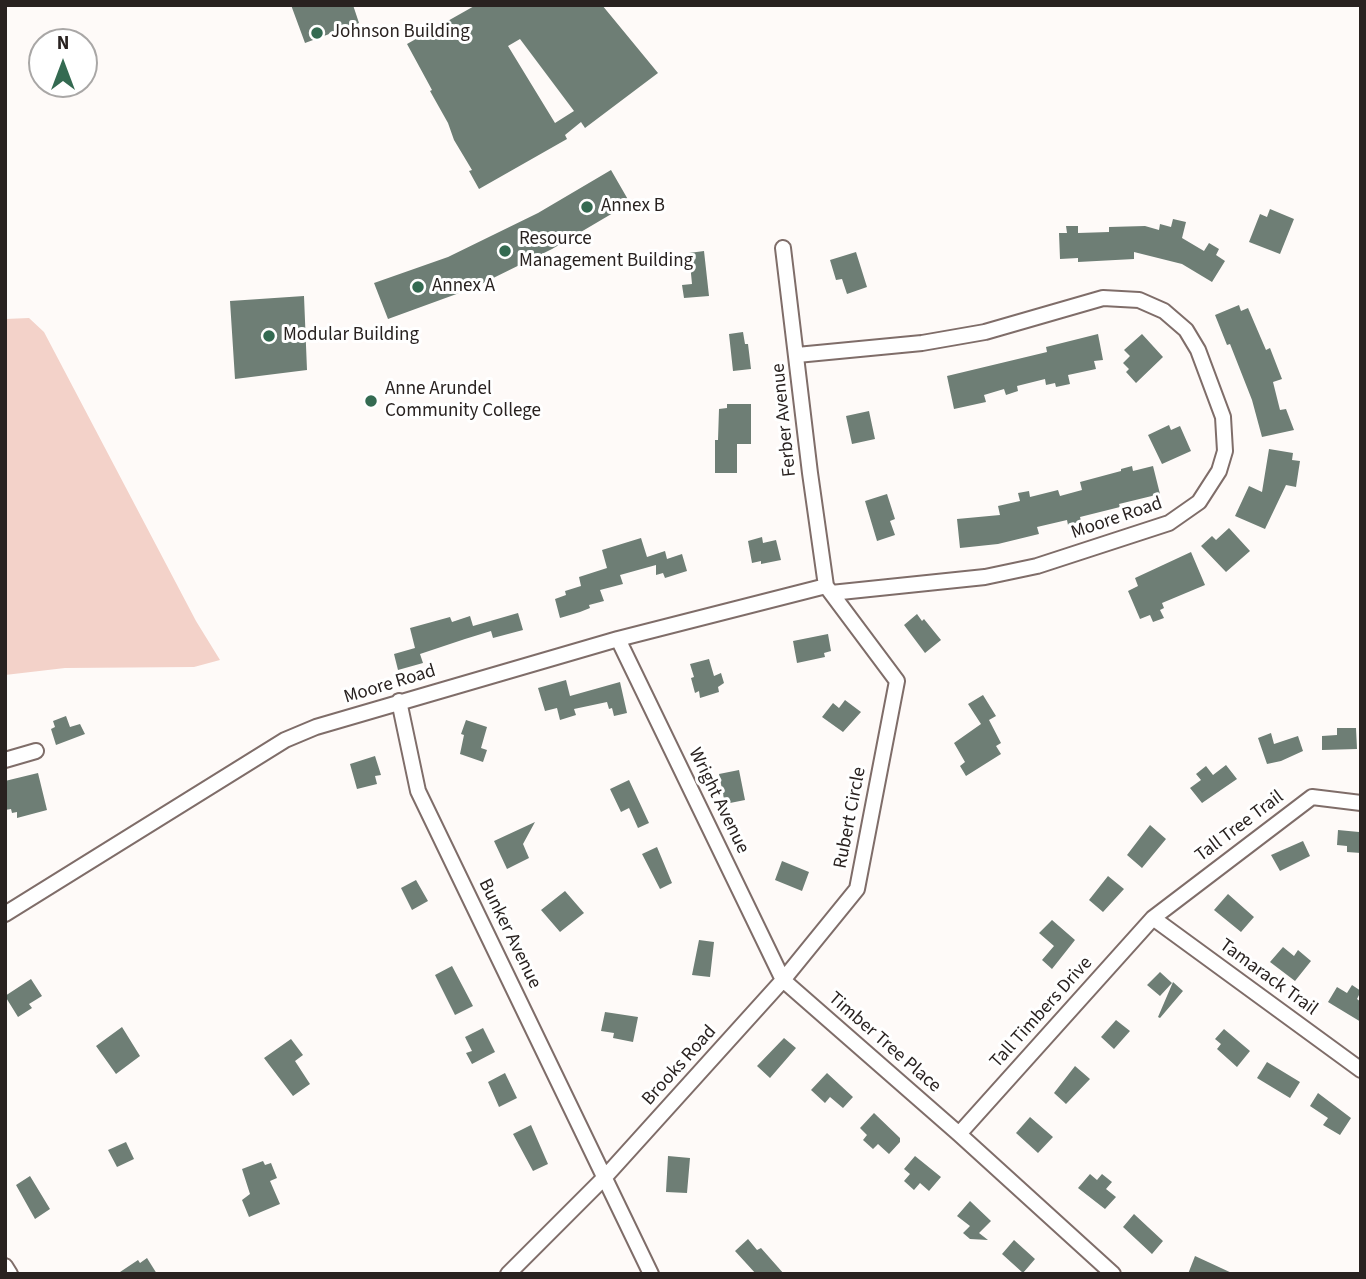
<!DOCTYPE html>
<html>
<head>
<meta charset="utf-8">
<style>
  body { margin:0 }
  #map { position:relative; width:1366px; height:1279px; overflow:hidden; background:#fefaf8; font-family:"Source Sans 3",sans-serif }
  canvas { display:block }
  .frame { position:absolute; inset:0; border:7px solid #292220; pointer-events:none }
  .north { position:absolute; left:28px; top:28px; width:70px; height:70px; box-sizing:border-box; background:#fff; border:2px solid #a9a7a6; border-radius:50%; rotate:0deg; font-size:19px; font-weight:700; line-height:28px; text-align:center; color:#292220 }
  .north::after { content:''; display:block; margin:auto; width:24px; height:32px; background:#346a51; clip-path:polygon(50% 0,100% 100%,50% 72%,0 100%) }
</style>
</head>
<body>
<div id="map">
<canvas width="1366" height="1279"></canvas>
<div class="frame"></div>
<div class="north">N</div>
</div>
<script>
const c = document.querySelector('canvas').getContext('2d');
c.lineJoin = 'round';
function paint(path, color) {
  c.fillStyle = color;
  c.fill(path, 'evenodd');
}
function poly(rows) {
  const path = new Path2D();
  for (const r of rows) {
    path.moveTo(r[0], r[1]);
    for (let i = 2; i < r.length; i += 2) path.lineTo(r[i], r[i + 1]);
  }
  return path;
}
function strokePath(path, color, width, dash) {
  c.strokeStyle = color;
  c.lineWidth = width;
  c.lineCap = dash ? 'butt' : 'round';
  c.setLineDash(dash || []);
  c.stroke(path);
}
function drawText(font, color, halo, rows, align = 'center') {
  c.font = font + ' "Source Sans 3",sans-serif';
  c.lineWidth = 6;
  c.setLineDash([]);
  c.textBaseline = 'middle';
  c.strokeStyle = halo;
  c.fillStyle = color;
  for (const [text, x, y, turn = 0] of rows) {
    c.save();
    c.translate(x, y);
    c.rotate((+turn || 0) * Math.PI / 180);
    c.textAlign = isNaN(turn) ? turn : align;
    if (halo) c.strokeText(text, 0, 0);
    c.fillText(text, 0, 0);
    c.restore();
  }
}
paint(poly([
  [29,318,44,332,196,621,220,660,194,667,65,668,5,675,5,319]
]), '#f3d2c9');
paint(poly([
  [291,5,353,5,359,23,305,43],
  [476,5,602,5,658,73,585,128,581,122,565,135,567,139,479,189,469,171,472,170,454,140,448,123,430,91,432,90,407,44],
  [520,39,574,111,555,123,508,46],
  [611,170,630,203,552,249,473,288,388,319,374,283,448,257,538,213],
  [1270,209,1294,219,1280,254,1249,242,1260,214,1267,217],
  [1173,219,1186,222,1182,238,1204,251,1209,243,1219,249,1216,255,1225,261,1212,282,1182,264,1134,252,1134,259,1078,262,1078,258,1060,259,1059,233,1067,233,1066,226,1078,226,1078,233,1109,232,1109,227,1145,226,1159,230,1160,224,1171,227],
  [704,251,709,296,684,298,682,285,692,284,689,253],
  [856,252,867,287,847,294,842,279,836,280,830,260],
  [304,296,307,370,235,379,230,301],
  [1239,305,1241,311,1248,308,1266,350,1270,348,1282,379,1273,382,1280,410,1286,409,1294,430,1262,437,1252,400,1230,344,1227,345,1215,315],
  [743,332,745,344,748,344,751,369,733,371,729,334],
  [1098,334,1103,360,1094,361,1096,369,1068,375,1070,384,1056,387,1055,383,1046,385,1045,379,1017,386,1018,391,1006,395,1004,389,984,395,986,402,954,409,947,376,1047,352,1046,347],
  [1142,334,1163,357,1136,383,1126,372,1129,369,1123,363,1130,356,1124,350],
  [727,404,751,404,751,444,737,444,737,473,715,473,715,440,718,440,719,409,727,408],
  [869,411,875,439,852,444,846,416],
  [1169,425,1171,430,1180,426,1191,451,1162,464,1148,435],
  [1269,449,1293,453,1292,460,1300,461,1296,487,1286,485,1265,529,1235,516,1249,486,1262,492],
  [1132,466,1133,471,1153,466,1160,494,1119,504,1120,507,1080,517,1081,521,1068,525,1067,520,1037,527,1039,534,998,544,960,548,957,519,1000,515,998,506,1020,501,1018,493,1029,491,1030,497,1058,490,1060,496,1082,490,1080,482,1121,471,1121,469],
  [887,494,895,519,890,521,895,535,877,541,865,501],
  [1229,528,1250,551,1226,572,1201,546,1212,536,1216,540],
  [762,537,763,543,776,540,781,560,761,564,761,561,752,563,748,541],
  [641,538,647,557,665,551,667,559,682,554,687,571,665,578,663,573,656,575,656,565,620,575,623,584,600,590,604,601,589,605,590,608,580,612,560,618,555,599,566,595,565,591,581,586,579,577,607,568,602,550],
  [1191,552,1205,585,1162,603,1164,608,1160,610,1164,618,1153,622,1150,615,1140,619,1128,591,1138,586,1135,578],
  [518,613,523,630,493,638,491,631,465,639,420,654,423,663,398,670,394,654,415,648,410,628,450,617,452,622,470,616,473,626],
  [917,614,922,621,924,619,941,640,925,653,904,625],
  [828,634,831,651,824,653,825,657,797,663,793,641],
  [709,659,714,676,721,673,724,683,718,687,719,692,700,698,699,691,695,693,691,678,694,677,690,664],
  [566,680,570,696,620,682,627,713,614,716,612,708,609,709,607,702,574,709,576,715,560,720,557,708,545,711,538,688],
  [983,695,996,716,989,720,1001,743,996,746,1001,754,966,776,960,766,965,762,954,743,981,724,968,704],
  [845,700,861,712,843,732,822,717,833,703,839,708],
  [66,716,70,727,80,724,85,734,56,745,51,729,55,727,53,721],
  [466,720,487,727,481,748,487,750,483,762,460,754,464,735,461,734],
  [1337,728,1356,728,1357,749,1322,750,1322,736,1337,735],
  [1271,733,1274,744,1298,736,1303,751,1281,761,1267,764,1258,738],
  [375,756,381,775,375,776,377,784,357,789,350,764],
  [1226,765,1237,779,1202,803,1190,788,1201,780,1196,774,1206,766,1213,775],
  [739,770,745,800,725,804,719,774],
  [38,773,47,810,17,818,17,812,12,813,11,809,5,810,5,781],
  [629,780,649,823,638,828,629,808,621,812,610,789],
  [535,822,523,844,529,858,507,869,494,841],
  [1150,825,1166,839,1142,868,1127,855],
  [1338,830,1359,832,1361,853,1347,852,1347,846,1337,845],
  [1303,841,1310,856,1280,871,1271,855],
  [657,847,672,883,660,889,642,854],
  [782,861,809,872,802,891,775,880],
  [1108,876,1124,889,1103,912,1089,900],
  [416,880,428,901,412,910,401,888],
  [565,891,584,913,560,932,541,910],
  [1228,894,1254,917,1241,932,1214,910],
  [1052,920,1075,940,1052,969,1042,960,1054,946,1039,933],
  [699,940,714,942,710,977,692,975],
  [1283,947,1294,956,1298,950,1311,961,1295,981,1270,962],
  [452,966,473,1006,455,1015,435,975],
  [1160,972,1172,983,1160,996,1147,985],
  [31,979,42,996,29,1004,32,1008,18,1017,5,996],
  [1173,982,1183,991,1160,1018,1158,1017],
  [1352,985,1361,991,1357,999,1361,1002,1361,1022,1328,1002,1337,987,1347,993],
  [605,1012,638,1017,633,1042,613,1038,614,1033,601,1031],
  [1116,1020,1130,1031,1114,1049,1101,1037],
  [122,1027,140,1056,116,1074,96,1046],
  [483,1028,495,1052,472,1064,466,1053,472,1051,465,1037],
  [1224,1029,1250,1051,1237,1067,1217,1049,1221,1044,1215,1039],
  [784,1038,796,1048,770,1078,757,1066],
  [291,1039,303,1055,295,1061,310,1084,293,1096,264,1058],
  [1267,1062,1300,1082,1290,1098,1257,1078],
  [1075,1066,1090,1079,1066,1104,1054,1093],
  [505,1073,517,1098,499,1107,488,1082],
  [827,1073,853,1097,843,1108,830,1097,825,1103,811,1090],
  [1318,1093,1351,1118,1340,1135,1323,1125,1328,1118,1310,1106],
  [874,1113,900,1138,900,1142,889,1154,878,1144,873,1149,863,1140,867,1135,860,1128],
  [1030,1117,1053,1137,1038,1153,1016,1133],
  [531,1125,548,1164,533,1171,513,1134],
  [126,1142,134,1159,117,1167,108,1150],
  [668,1156,690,1158,687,1193,666,1192],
  [915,1156,941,1177,929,1191,920,1183,914,1190,904,1181,910,1174,904,1169],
  [263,1161,265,1165,271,1163,277,1178,270,1181,280,1204,249,1217,242,1200,250,1194,242,1169],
  [1090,1174,1097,1180,1102,1174,1112,1182,1106,1189,1116,1197,1105,1209,1078,1188],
  [30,1176,50,1209,35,1219,16,1185],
  [970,1201,991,1221,979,1233,988,1240,970,1239,963,1233,970,1226,957,1216],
  [1134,1214,1163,1241,1152,1254,1123,1227],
  [748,1239,757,1250,761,1248,784,1274,756,1274,735,1251],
  [1014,1240,1035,1259,1023,1273,1002,1254],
  [1195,1256,1234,1274,1188,1274],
  [147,1258,157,1274,117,1274,138,1260,140,1263]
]), '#6e7e75');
const minor = poly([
  [797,355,922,343,985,332,1103,298,1139,300,1164,311,1186,330,1198,350,1223,417,1225,451,1219,471,1199,502,1169,523,1037,566,985,577,831,593],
  [618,639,783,980,959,1134,1113,1274],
  [399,701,418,791,651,1274],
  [5,760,36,751],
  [5,914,285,740,316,727,618,639,826,586],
  [1153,918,1361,1070],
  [959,1134,1153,918,1312,797,1361,803],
  [5,1266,10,1274],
  [508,1274,605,1177,783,980,857,889,897,681,826,586,810,473,783,248]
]);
strokePath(minor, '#7f6d69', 18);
strokePath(minor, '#fff', 14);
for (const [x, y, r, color] of [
  [317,33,7,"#346a51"],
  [587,207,7,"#346a51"],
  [505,251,7,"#346a51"],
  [418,287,7,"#346a51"],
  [269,336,7,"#346a51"],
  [371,401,7,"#346a51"]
]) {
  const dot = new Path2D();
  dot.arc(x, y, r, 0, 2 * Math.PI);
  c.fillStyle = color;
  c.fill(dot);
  strokePath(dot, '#fff', 2.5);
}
drawText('19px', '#292220', '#fff', [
  ["Johnson Building",331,33],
  ["Annex B",601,207],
  ["Resource",519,240],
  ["Management Building",519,262],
  ["Annex A",432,287],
  ["Modular Building",283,336],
  ["Anne Arundel",385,390],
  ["Community College",385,412]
], 'left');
drawText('19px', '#292220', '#fff', [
  ["Ferber Avenue",785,420,-96],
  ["Moore Road",1117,519,-19],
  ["Moore Road",390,685,-17],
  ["Wright Avenue",718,801,64],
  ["Rubert Circle",851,818,-79],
  ["Tall Tree Trail",1240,827,-37],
  ["Bunker Avenue",509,934,64],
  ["Tamarack Trail",1268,978,36],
  ["Tall Timbers Drive",1042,1013,-48],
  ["Timber Tree Place",884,1043,41],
  ["Brooks Road",680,1066,-48]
]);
</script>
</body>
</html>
